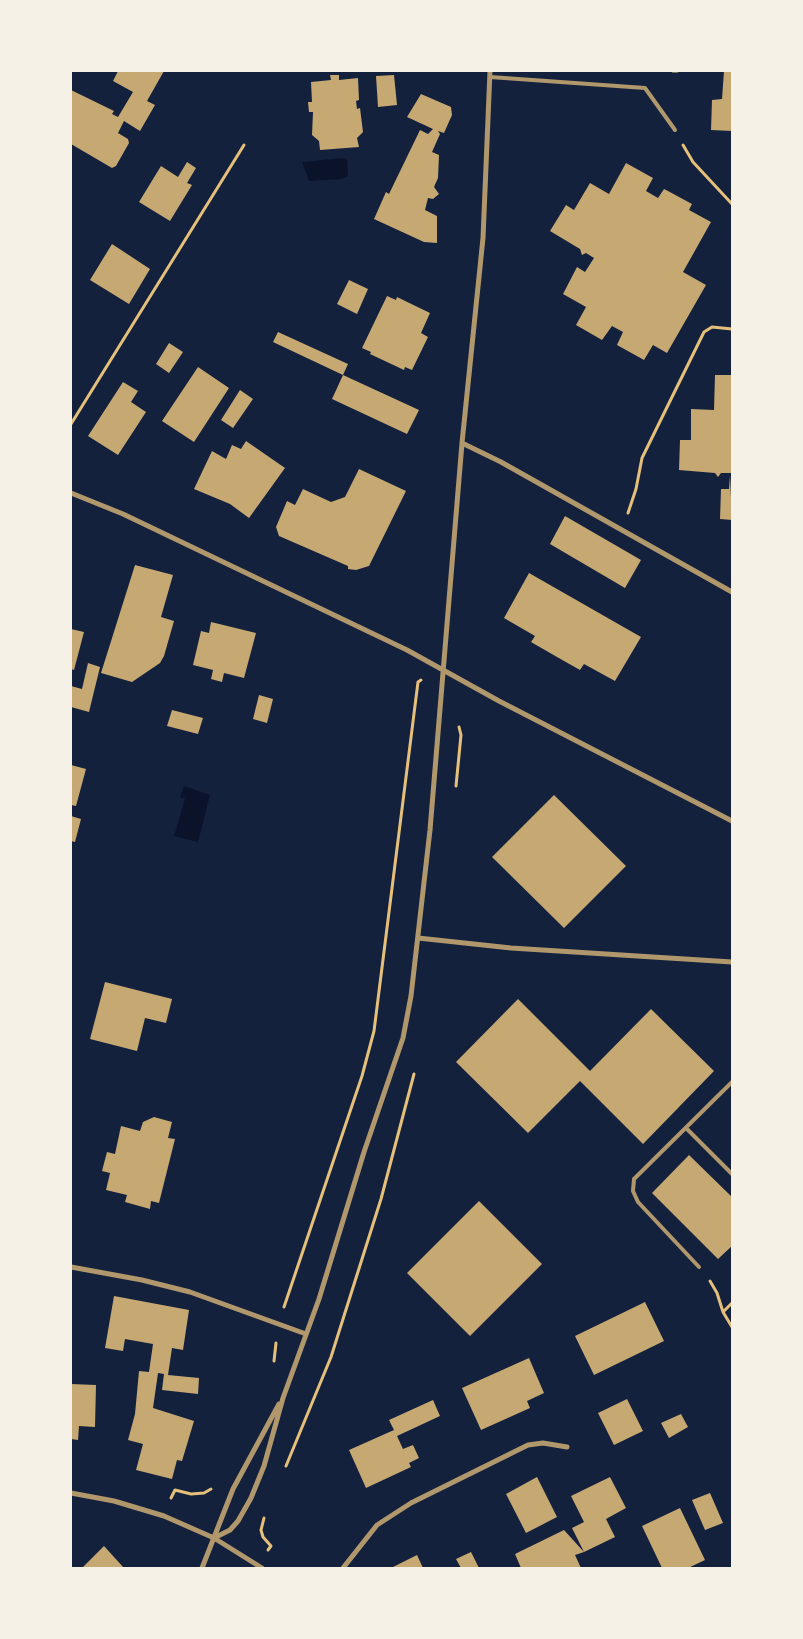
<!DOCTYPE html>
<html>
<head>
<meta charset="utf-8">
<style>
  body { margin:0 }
  #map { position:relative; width:803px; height:1639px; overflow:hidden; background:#14213d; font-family:"Fira Sans",sans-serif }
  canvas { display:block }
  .frame { position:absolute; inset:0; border:72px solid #f6f1e7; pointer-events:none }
</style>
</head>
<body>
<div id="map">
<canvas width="803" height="1639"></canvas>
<div class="frame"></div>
</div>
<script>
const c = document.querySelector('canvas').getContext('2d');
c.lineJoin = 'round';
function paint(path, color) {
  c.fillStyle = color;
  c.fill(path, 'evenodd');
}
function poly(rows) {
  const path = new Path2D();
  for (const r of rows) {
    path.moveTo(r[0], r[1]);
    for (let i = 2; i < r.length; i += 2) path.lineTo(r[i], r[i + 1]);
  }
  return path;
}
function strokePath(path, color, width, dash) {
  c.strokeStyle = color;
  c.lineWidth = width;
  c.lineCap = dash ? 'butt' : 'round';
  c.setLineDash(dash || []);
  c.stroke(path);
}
paint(poly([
  [342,158,347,160,348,176,342,179,309,181,302,162],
  [184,786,210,795,198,842,174,836,185,799,180,797]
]), '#0b132b');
paint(poly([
  [118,71,164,71,147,101,155,105,140,131,124,121,118,133,128,139,129,143,116,166,112,168,71,144,71,90,114,111,112,114,118,117,133,92,113,81],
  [724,71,732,71,732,131,711,130,712,100,722,99],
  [330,75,339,75,339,80,358,78,359,100,356,101,357,109,360,108,363,132,357,138,359,147,320,150,319,141,312,135,313,112,309,112,308,102,312,102,311,82,331,80],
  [394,75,397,105,378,107,376,76],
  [421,94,451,107,452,115,444,133,438,131,440,134,432,152,439,155,438,178,434,187,439,194,433,199,428,198,425,210,437,216,437,243,424,242,374,219,386,192,389,194,420,130,428,134,433,129,407,117],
  [187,162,196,168,187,183,192,185,170,221,139,202,161,166,178,177],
  [626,163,653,178,646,191,658,198,664,189,668,191,692,204,689,210,711,222,683,272,706,285,667,353,653,345,644,360,617,345,623,332,612,326,602,340,576,325,586,307,563,294,577,267,585,272,594,258,586,253,582,255,580,249,550,231,566,205,574,210,590,183,609,194],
  [112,244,150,269,129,304,90,280],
  [349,280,368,289,357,314,337,304],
  [387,296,396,300,397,297,430,313,421,333,428,337,412,370,405,367,404,370,370,354,371,352,362,348],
  [278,332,348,364,343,375,273,342],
  [169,343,183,352,169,373,156,364],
  [198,367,229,388,194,442,162,421],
  [343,375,419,410,407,434,332,399],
  [715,375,732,375,732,473,721,473,718,477,715,473,679,470,680,440,691,440,691,409,714,410],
  [123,382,138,391,131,402,146,412,118,455,88,436],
  [240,390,253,399,233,428,221,420],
  [246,441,285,468,249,518,230,504,194,489,212,451,226,459,232,445,241,449],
  [359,469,406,491,369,566,356,570,348,569,348,566,279,536,276,527,287,501,295,505,303,489,331,502,345,497],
  [730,475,732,520,720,519,721,489,729,489],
  [565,516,641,560,625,588,550,544],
  [135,565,173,575,161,617,174,621,164,656,160,663,132,682,101,673],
  [529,573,641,637,615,681,584,664,580,670,557,657,531,642,535,636,504,618],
  [211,622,256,633,244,678,224,673,222,682,211,679,213,670,193,665,201,631,209,633],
  [71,629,84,632,74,670,71,669],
  [88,663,100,667,89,712,71,707,71,686,82,689],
  [259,695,273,699,267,723,253,719],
  [172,710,203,718,198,734,167,726],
  [71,765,86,769,76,806,71,805],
  [554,795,626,866,564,928,492,857],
  [71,816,81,819,75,842,71,841],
  [105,982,172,999,166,1023,145,1018,137,1051,90,1039],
  [518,999,590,1071,651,1009,714,1071,643,1144,580,1081,528,1133,456,1062],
  [154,1117,172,1122,168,1138,175,1139,159,1203,151,1201,150,1209,125,1202,127,1195,106,1190,110,1173,102,1171,107,1152,115,1154,121,1126,140,1131,143,1122],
  [689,1155,732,1197,732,1246,718,1259,652,1193],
  [479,1201,542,1264,470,1336,407,1273],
  [114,1296,189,1310,183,1350,172,1348,168,1375,199,1378,198,1394,162,1390,164,1374,158,1373,153,1408,194,1421,182,1461,177,1460,172,1479,136,1470,143,1444,128,1440,135,1414,139,1371,149,1372,153,1344,125,1339,123,1351,105,1348],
  [645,1302,664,1341,594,1375,575,1336],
  [529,1358,544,1393,527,1401,530,1408,481,1430,462,1388],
  [71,1384,96,1385,95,1427,79,1426,78,1440,71,1439],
  [627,1399,643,1431,614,1445,598,1413],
  [433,1400,440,1416,397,1436,403,1449,413,1445,419,1458,409,1463,411,1467,366,1488,349,1450,394,1430,389,1420],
  [681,1414,688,1427,669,1438,661,1423],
  [537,1477,557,1517,526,1533,506,1494],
  [610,1477,626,1508,606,1519,615,1537,584,1552,572,1528,584,1522,571,1496],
  [710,1493,723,1523,705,1530,692,1500],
  [680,1508,705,1560,688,1568,662,1568,642,1526],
  [564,1530,584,1552,575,1555,581,1568,521,1568,515,1554],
  [104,1546,124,1568,82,1568],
  [471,1552,479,1568,461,1568,456,1559],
  [417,1555,423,1568,391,1568]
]), '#c6a872');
strokePath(poly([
  [673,71,677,71],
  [683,145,693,162,732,204],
  [71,424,244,145],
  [628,513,636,489,642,458,704,332,712,327,732,329],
  [456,786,461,735,459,727],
  [710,1281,717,1293,723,1312,732,1327],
  [284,1307,362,1076,374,1031,418,682,421,680],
  [723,1312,732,1303],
  [274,1361,276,1343],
  [286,1466,331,1357,381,1199,414,1074],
  [171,1498,175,1490,191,1494,204,1493,211,1489],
  [264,1518,261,1530,263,1537,271,1546,268,1550]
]), '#e5c07b', 3);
strokePath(poly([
  [490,77,645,88,675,130],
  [686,1128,732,1174],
  [699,1267,638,1202,633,1191,634,1179,732,1082]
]), '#b1986c', 4);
strokePath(poly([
  [462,443,501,462,732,592],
  [71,493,123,514,407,650,499,701,732,821],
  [418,938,511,948,732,962],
  [71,1267,142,1280,190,1292,306,1334],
  [71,1493,114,1501,164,1516,214,1538,262,1568],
  [214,1538,230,1530,238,1521,251,1498,264,1466,283,1398,319,1299,364,1152,403,1038,411,996,430,830,462,443,483,238,490,71],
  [202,1568,233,1489,279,1404],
  [343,1568,377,1525,411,1503,528,1445,543,1443,567,1447]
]), '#b1986c', 5);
</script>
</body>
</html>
